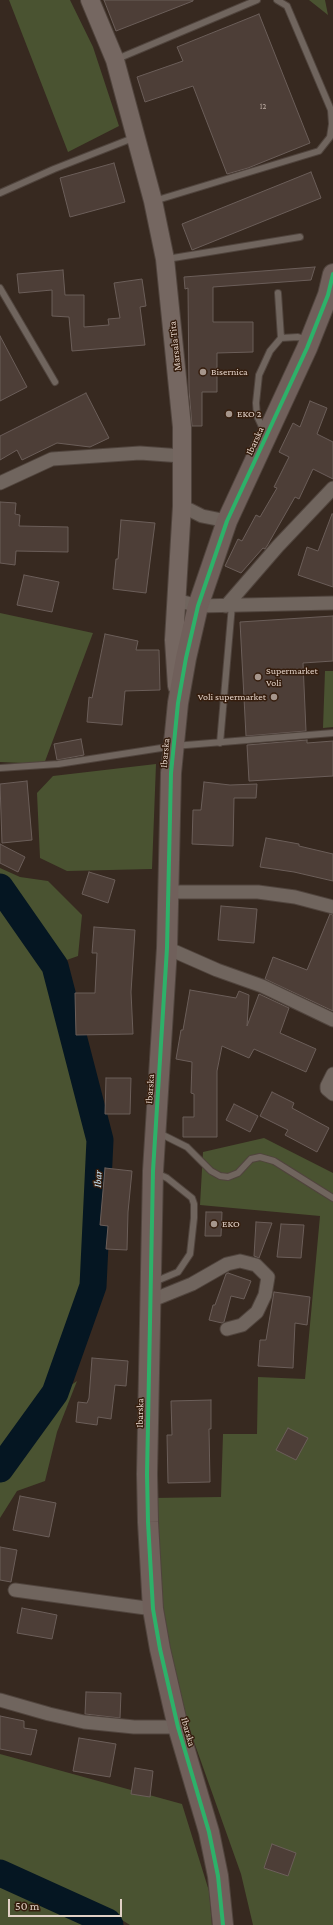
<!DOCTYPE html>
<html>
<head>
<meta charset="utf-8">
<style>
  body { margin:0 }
  #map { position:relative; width:333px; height:1925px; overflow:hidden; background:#372920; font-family:"Crimson Pro",serif }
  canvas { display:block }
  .scale { position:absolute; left:8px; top:1899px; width:114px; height:18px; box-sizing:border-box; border:2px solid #e1d0c6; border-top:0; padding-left:5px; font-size:12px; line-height:14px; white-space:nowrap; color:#e1d0c6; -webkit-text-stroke:3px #351d0d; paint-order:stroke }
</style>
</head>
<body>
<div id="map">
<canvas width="333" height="1925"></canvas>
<div class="scale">50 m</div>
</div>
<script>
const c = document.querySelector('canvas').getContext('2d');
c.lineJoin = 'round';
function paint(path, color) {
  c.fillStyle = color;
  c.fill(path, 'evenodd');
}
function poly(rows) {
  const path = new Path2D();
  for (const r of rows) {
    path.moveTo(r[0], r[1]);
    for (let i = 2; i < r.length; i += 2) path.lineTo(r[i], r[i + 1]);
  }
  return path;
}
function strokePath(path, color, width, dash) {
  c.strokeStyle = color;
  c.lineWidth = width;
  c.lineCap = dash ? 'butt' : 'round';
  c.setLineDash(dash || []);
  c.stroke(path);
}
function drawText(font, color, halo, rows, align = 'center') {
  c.font = font + ' "Crimson Pro",serif';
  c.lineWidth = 3;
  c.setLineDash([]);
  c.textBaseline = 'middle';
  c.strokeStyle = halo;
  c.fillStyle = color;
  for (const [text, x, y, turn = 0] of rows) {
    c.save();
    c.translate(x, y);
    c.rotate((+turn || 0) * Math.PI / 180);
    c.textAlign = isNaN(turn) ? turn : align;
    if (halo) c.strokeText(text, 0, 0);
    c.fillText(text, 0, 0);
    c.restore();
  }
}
paint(poly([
  [9,0,70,0,93,47,119,126,68,152],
  [309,0,325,0,328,15],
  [0,613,93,633,44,764,0,762],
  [325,671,333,671,333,727,323,728],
  [156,764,152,869,67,871,40,858,37,793,53,776],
  [0,868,20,877,48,881,82,915,78,956,61,962,11,888,0,879],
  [0,899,50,969,94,1139,84,1282,48,1386,0,1453],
  [264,1138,333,1173,333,1925,253,1925,241,1874,188,1725,167,1654,152,1498,221,1497,223,1434,257,1434,258,1377,305,1379,320,1216,200,1205,203,1152],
  [77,1381,57,1432,45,1481,17,1491,0,1518,0,1476,64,1390],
  [0,1754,182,1804,209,1891,212,1925,130,1925,117,1917,87,1907,0,1865],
  [0,1882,94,1925,0,1925]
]), '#4a5331');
strokePath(poly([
  [0,887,55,966,100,1140,93,1286,55,1393,0,1469],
  [0,1873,108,1922,110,1925]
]), '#051622', 27);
const building = poly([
  [104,0,193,0,193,1,116,31,104,0],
  [259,14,310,143,248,168,227,174,193,86,145,102,137,77,183,61,177,47,259,14],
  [114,163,125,202,70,217,60,178,114,163],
  [311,172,321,198,192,250,182,224,311,172],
  [315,267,311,280,213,287,213,322,253,322,253,352,217,353,217,392,202,392,202,426,192,426,189,390,188,288,185,289,184,277,315,267],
  [63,270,65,295,84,295,84,327,109,325,108,319,120,318,114,283,142,279,146,306,140,307,145,345,72,351,69,317,52,316,52,290,19,293,17,274,63,270],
  [0,336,27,387,0,401,0,336],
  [86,393,109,438,90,447,57,443,22,460,17,450,0,460,0,436,86,393],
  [310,401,327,408,317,434,333,442,333,479,313,469,299,499,295,497,267,546,265,549,263,548,241,573,225,566,238,539,242,541,256,515,260,517,277,488,274,487,289,457,279,452,293,423,300,427,310,401],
  [0,502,16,503,15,514,20,515,19,526,68,527,68,552,16,551,15,565,0,563,0,502],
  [332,514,333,514,333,587,298,575,307,547,318,551,332,514],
  [121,520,155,523,146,593,113,589,116,559,118,559,121,520],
  [24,575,59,582,52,612,17,605,24,575],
  [333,616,333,661,303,663,306,731,246,736,240,622,333,616],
  [105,634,138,641,136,650,159,650,160,690,125,691,122,725,87,722,89,697,92,698,105,634],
  [81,739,84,755,57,760,54,744,81,739],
  [307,740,307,743,333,741,333,776,249,781,247,745,307,740],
  [27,781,32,840,2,843,0,784,27,781],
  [204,782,230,785,257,784,256,798,234,798,233,846,192,844,193,810,201,810,204,782],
  [266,838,299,844,299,846,333,854,333,881,294,872,260,867,266,838],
  [0,844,25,857,18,872,0,863,0,844],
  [89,872,115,880,108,903,82,894,89,872],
  [221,906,257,909,254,943,218,940,221,906],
  [330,914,333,915,333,1011,265,979,273,957,307,970,330,914],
  [94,927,135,930,131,992,133,1034,76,1035,75,993,95,993,97,953,92,953,94,927],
  [190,990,236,998,239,991,249,995,247,1026,259,994,289,1008,280,1033,316,1049,306,1072,254,1049,249,1058,222,1046,217,1071,217,1137,183,1137,183,1117,194,1117,194,1094,191,1093,192,1062,176,1059,181,1030,183,1030,190,990],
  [106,1078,131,1078,130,1114,105,1114,106,1078],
  [272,1092,294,1103,292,1108,329,1128,317,1152,285,1135,288,1130,260,1116,272,1092],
  [234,1104,258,1116,250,1132,226,1120,234,1104],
  [105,1168,132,1171,128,1212,127,1250,106,1249,108,1226,100,1225,105,1168],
  [206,1212,222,1212,221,1236,205,1236,206,1212],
  [256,1222,272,1223,259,1258,254,1256,256,1222],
  [281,1224,304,1225,301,1258,277,1257,281,1224],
  [228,1273,251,1281,244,1299,231,1296,224,1322,222,1323,209,1320,213,1305,215,1305,226,1274,228,1273],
  [274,1292,310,1297,307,1325,295,1323,293,1368,258,1366,260,1340,266,1340,274,1292],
  [92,1358,128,1361,126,1386,115,1385,111,1419,98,1417,97,1425,76,1422,78,1402,87,1403,89,1398,92,1358],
  [211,1400,211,1429,209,1429,210,1482,168,1483,167,1435,172,1435,171,1401,211,1400],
  [288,1428,308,1438,296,1460,276,1450,288,1428],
  [20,1496,56,1503,49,1537,13,1530,20,1496],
  [0,1547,17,1550,11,1582,0,1580,0,1547],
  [22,1608,57,1615,52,1639,17,1633,22,1608],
  [86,1692,121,1693,120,1718,85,1714,86,1692],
  [0,1716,24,1721,24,1728,37,1730,31,1755,0,1749,0,1716],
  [79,1738,116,1744,110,1777,73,1771,79,1738],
  [135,1768,153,1771,150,1797,131,1794,135,1768],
  [272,1844,296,1853,288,1876,264,1868,272,1844]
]);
paint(building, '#4d3e37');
strokePath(building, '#6b5e59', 1);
const lane = poly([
  [117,59,257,0],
  [0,193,54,169,133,138],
  [154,201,319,151,330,137,332,124,331,110,287,6,277,0],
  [167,259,300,237],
  [0,288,55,382],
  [278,293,281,338],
  [264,431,257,416,256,403,259,375,270,351,281,338,298,337,308,340],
  [220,743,232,605],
  [0,768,58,764,174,746,333,733],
  [159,1133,187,1147,211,1171,220,1176,228,1177,238,1173,251,1159,260,1157,274,1161,333,1198],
  [154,1282,178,1272,190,1254,194,1218,194,1204,192,1198,167,1178,156,1173]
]);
const street = poly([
  [0,483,52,459,140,453,182,456],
  [182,506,202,516,227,521],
  [176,600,198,606,333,603],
  [226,606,278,546,333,488],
  [169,892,258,892,295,897,333,907],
  [167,948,217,970,262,986,333,1020],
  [333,1074,327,1086,327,1089,333,1094],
  [150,1301,192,1284,227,1264,240,1261,256,1265,268,1277,265,1295,257,1312,242,1325,227,1329],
  [15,1590,153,1609],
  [0,1700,49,1714,84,1722,134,1727,178,1727]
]);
const secondary = poly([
  [90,0,115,60,153,201,165,259,182,427,182,506,174,640,177,686]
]);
const primary = poly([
  [223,1925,218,1876,209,1832,178,1727,160,1649,153,1609,148,1522,147,1474,153,1171,167,948,171,773,178,703,186,658,198,606,227,521,307,348,328,295,333,274]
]);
strokePath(lane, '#50443d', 8);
strokePath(street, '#50443d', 15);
strokePath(secondary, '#50443d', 20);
strokePath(primary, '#50443d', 22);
strokePath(lane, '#70655e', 6);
strokePath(street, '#70655e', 13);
strokePath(secondary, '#756761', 18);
strokePath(primary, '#70605b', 20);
strokePath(poly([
  [223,1925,218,1876,209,1832,178,1727,160,1649,153,1609,148,1522,147,1474,153,1171,167,948,171,773,178,703,186,658,198,606,227,521,307,348,328,295,333,274]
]), '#2db169', 4);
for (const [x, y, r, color] of [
  [203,372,4,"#a6968c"],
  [229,414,4,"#a6968c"],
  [258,677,4,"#a6968c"],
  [274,697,4,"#a6968c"],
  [214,1224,4,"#a6968c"]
]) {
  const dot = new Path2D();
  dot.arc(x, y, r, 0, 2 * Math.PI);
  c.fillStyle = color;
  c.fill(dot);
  strokePath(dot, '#351d0d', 1.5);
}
drawText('8px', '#bcaca2', null, [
  ["12",263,107]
]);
drawText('10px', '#e1d0c6', '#351d0d', [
  ["Marsala Tita",175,346,-96],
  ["Ibarska",255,441,-65],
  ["Ibarska",165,753,-85],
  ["Ibarska",150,1089,-86],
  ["Ibarska",140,1413,-89],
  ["Ibarska",188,1732,75]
]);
drawText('10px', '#e1d0c6', '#351d0d', [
  ["Bisernica",211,372],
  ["EKO 2",237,414],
  ["Supermarket",266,671],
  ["Voli",266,683],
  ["Voli supermarket",266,697,"right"],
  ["EKO",222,1224]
], 'left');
drawText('italic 11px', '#c5e3f5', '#351d0d', [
  ["Ibar",98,1179,-87]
]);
</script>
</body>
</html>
